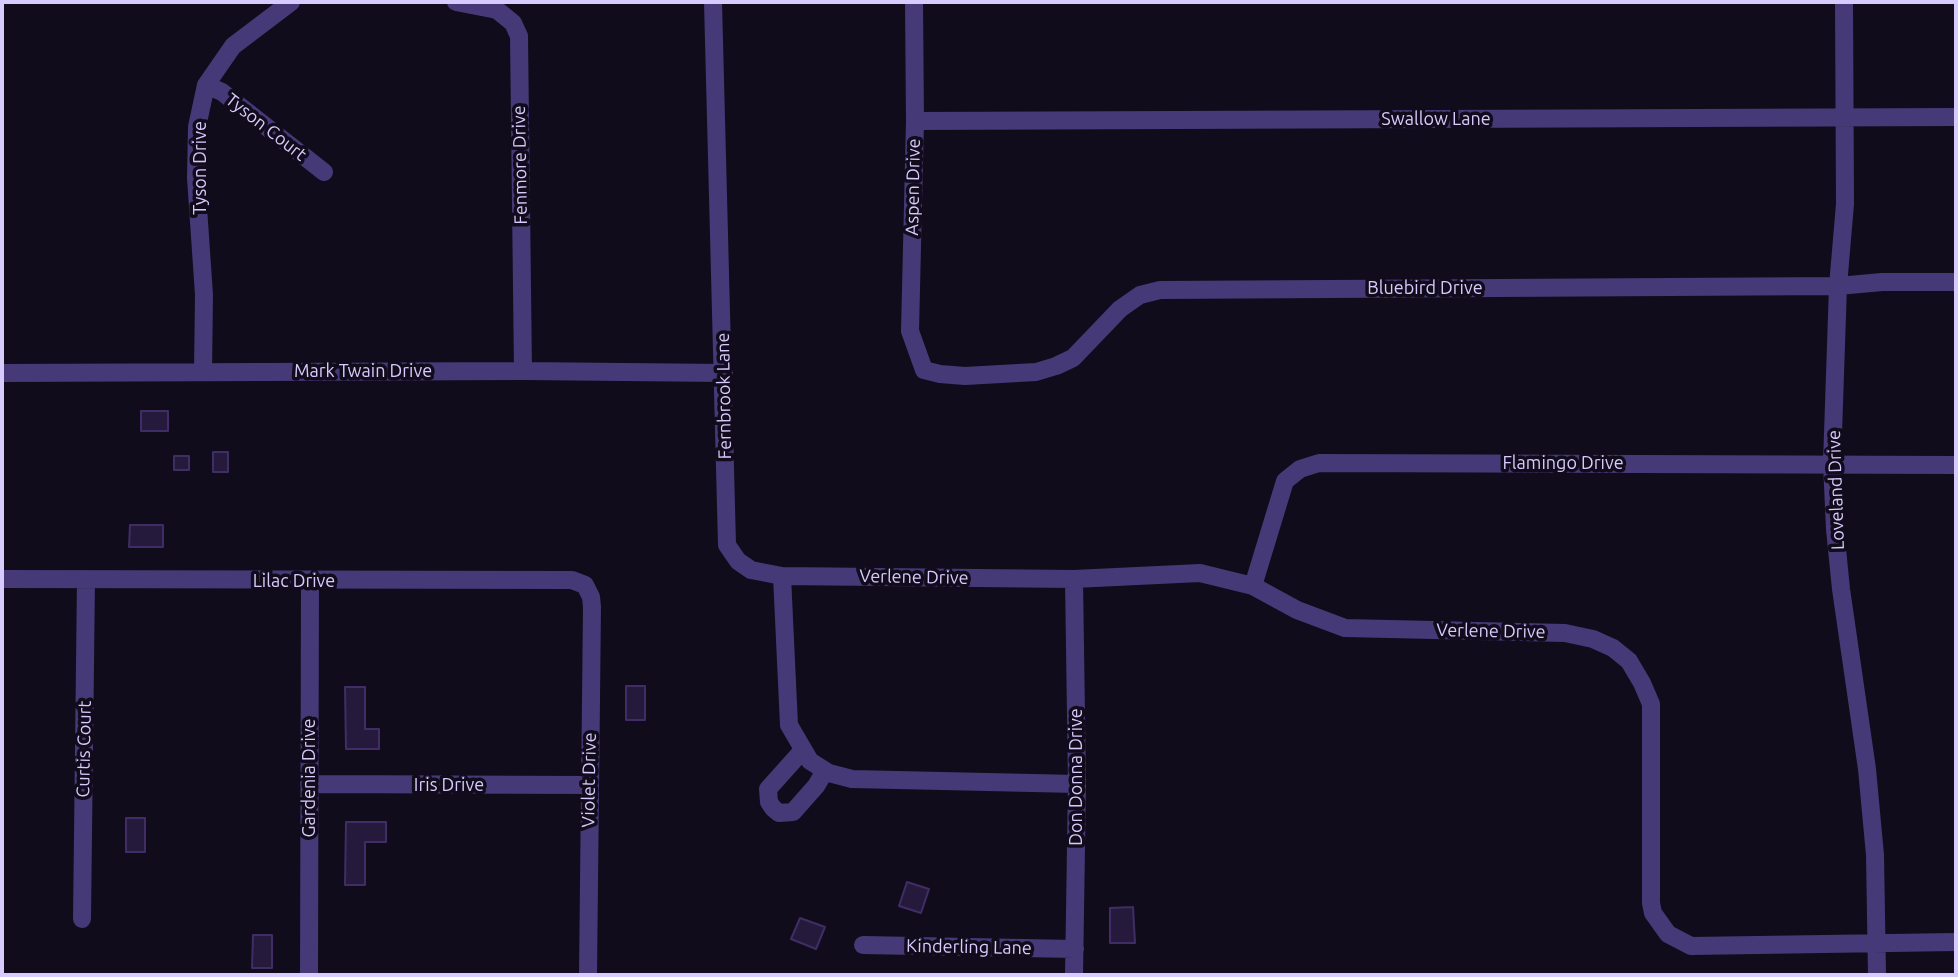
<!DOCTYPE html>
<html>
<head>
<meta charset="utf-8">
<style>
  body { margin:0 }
  #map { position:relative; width:1958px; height:977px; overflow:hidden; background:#110c1b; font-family:Ubuntu,sans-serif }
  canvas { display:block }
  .frame { position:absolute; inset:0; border:4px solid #d7cafc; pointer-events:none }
</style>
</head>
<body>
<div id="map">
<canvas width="1958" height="977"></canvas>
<div class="frame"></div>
</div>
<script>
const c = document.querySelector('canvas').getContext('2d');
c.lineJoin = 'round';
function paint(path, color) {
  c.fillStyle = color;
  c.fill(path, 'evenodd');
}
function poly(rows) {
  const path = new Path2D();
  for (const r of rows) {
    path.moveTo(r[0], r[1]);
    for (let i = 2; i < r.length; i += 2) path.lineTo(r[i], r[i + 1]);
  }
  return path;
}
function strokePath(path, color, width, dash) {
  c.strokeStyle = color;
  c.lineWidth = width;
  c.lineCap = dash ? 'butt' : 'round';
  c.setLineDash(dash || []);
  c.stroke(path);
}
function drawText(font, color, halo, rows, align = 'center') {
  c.font = font + ' Ubuntu,sans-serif';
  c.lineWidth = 7;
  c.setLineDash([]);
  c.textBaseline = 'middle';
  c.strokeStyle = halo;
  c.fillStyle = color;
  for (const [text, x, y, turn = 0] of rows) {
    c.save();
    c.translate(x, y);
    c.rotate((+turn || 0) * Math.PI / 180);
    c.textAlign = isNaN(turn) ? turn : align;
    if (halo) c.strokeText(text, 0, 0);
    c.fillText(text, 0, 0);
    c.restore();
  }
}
const building = poly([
  [141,411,168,411,168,431,141,431,141,411],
  [213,452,228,452,228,472,213,472,213,452],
  [174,456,189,456,189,470,174,470,174,456],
  [130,525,163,525,163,547,129,547,130,525],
  [626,686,645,686,645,720,626,720,626,686],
  [345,687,365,687,365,729,379,729,379,749,346,749,345,687],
  [126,818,145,818,145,852,126,852,126,818],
  [346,822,386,822,386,842,365,842,365,885,345,885,346,822],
  [907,882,929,889,921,913,899,906,907,882],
  [1133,907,1135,943,1110,943,1110,908,1133,907],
  [800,918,825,927,816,949,791,939,800,918],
  [253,935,272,935,272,968,252,968,253,935]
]);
paint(building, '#251a3b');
strokePath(building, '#402d66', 2);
strokePath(poly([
  [456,2,497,10,513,23,519,36,523,371],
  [713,2,727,545,738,561,751,570,782,576,1074,579,1200,573,1253,586,1297,610,1345,628,1565,633,1593,639,1613,648,1629,661,1642,683,1651,704,1651,903,1653,913,1668,934,1691,946,1956,942],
  [914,2,915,121,910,331,924,370,940,374,965,376,1036,372,1056,366,1073,358,1120,309,1140,295,1160,290,1838,286,1882,282,1956,282],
  [1844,2,1845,204,1838,286,1832,463,1835,529,1841,589,1867,769,1875,855,1877,975],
  [206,85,222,92,324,172],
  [915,121,1956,117],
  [203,372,204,295,196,178,197,127,206,85,233,46,291,2],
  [2,373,523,371,724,373],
  [782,576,789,725,810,761,829,773,852,779,1077,784],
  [2,579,572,580,585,585,591,597,592,607,588,975],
  [1074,579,1077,784,1074,975],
  [1253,586,1285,481,1300,469,1319,463,1956,465],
  [803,750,768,789,769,802,773,808,779,813,793,812,816,786,825,771],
  [309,784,589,785],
  [82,919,86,579],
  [863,945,1075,949],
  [309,975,310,581]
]), '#453a77', 18);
drawText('18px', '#d7cafc', '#110c1b', [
  ["Swallow Lane",1436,119],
  ["Tyson Court",266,127,38],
  ["Fenmore Drive",520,165,-91],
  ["Tyson Drive",200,168,-90],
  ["Aspen Drive",913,187,-89],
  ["Bluebird Drive",1425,288],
  ["Mark Twain Drive",363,371],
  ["Fernbrook Lane",724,396,-91],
  ["Flamingo Drive",1563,463],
  ["Loveland Drive",1836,490,-92],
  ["Verlene Drive",914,577,1],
  ["Lilac Drive",294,581],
  ["Verlene Drive",1491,631,1],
  ["Curtis Court",84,749,-89],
  ["Don Donna Drive",1076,777,-90],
  ["Gardenia Drive",309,778,-90],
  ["Violet Drive",589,780,-89],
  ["Iris Drive",449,785],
  ["Kinderling Lane",969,947,1]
]);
</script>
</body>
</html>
